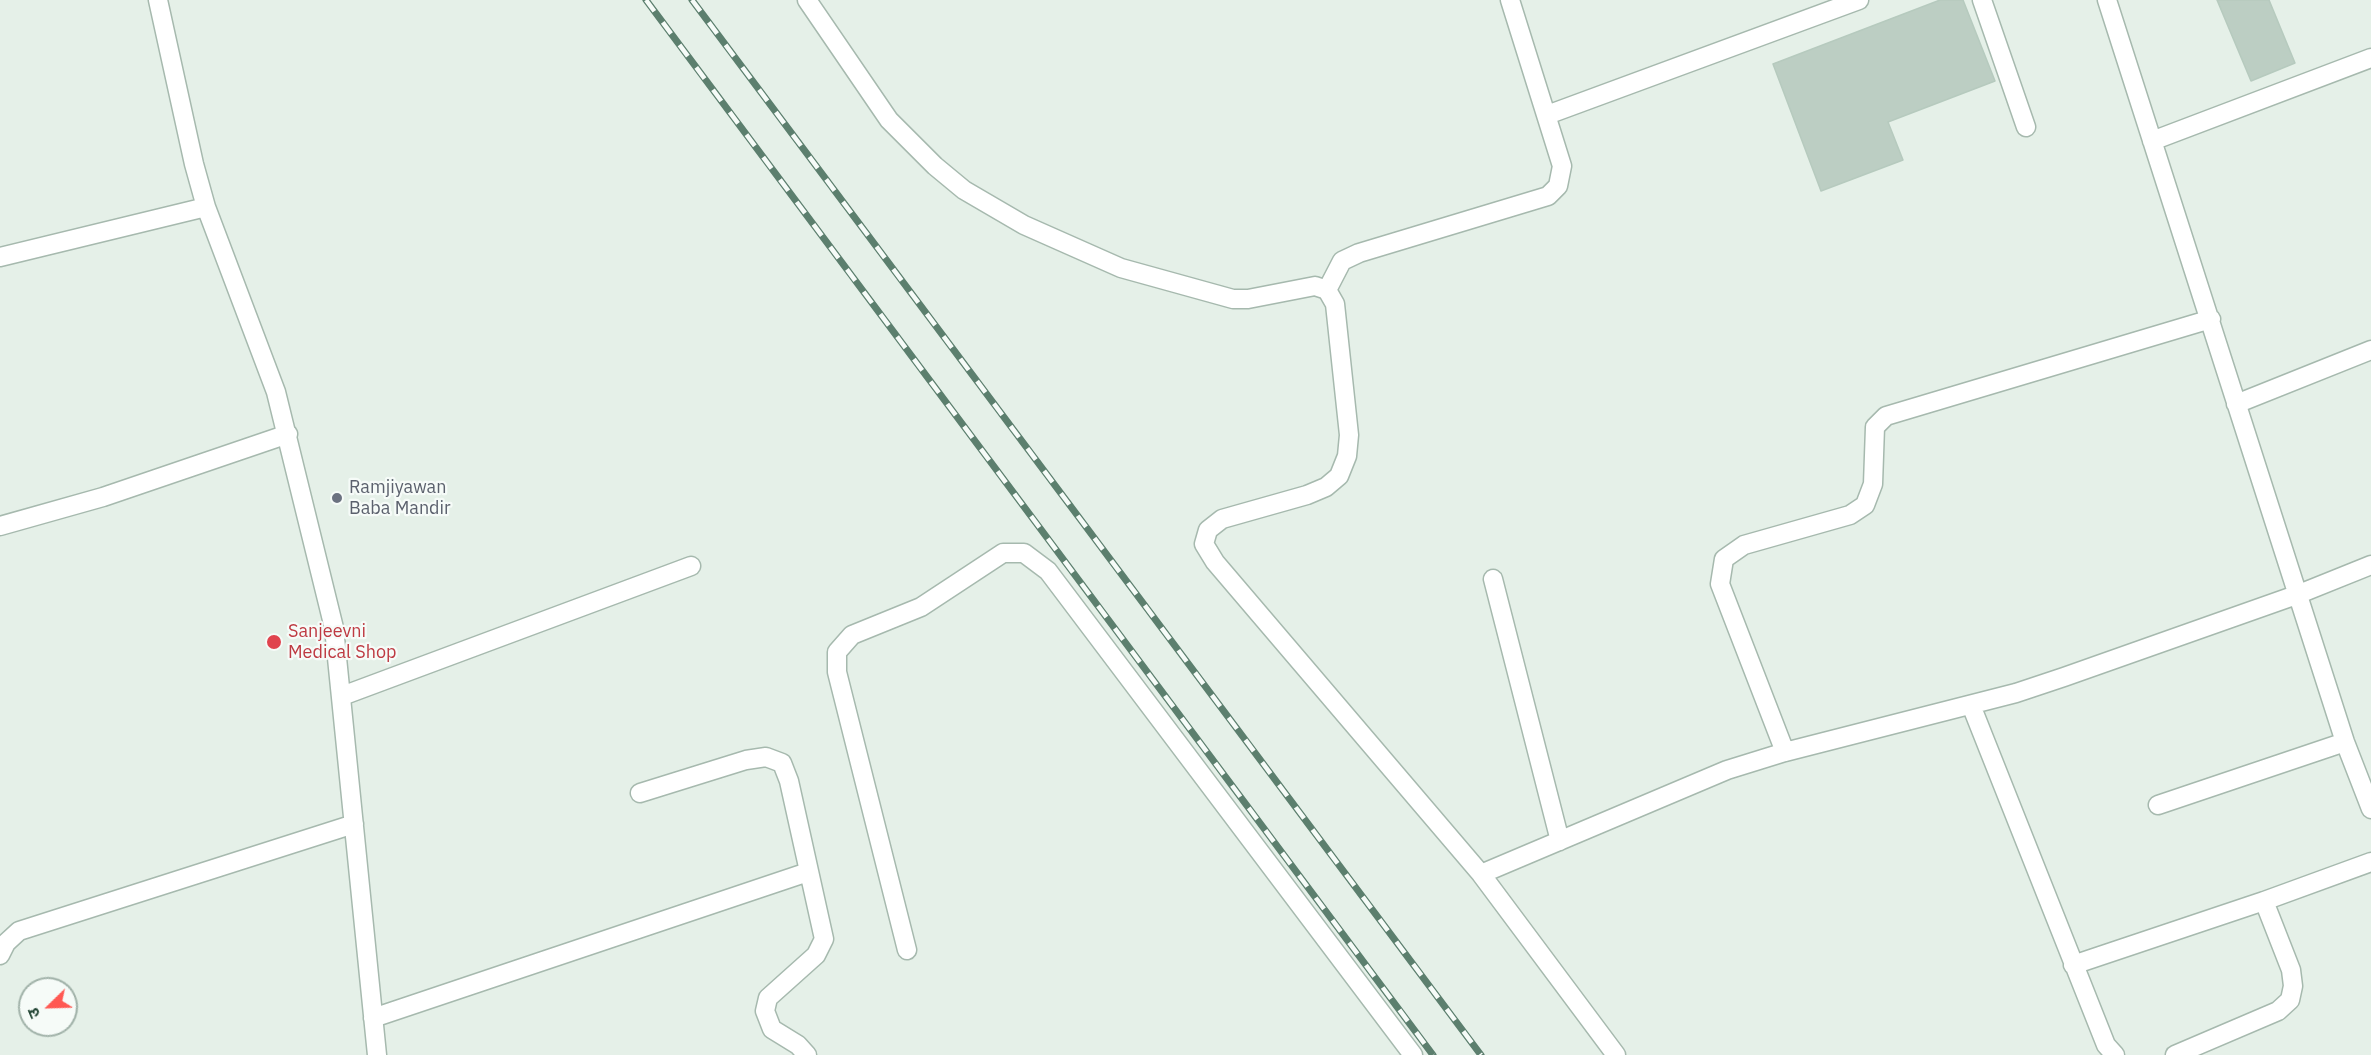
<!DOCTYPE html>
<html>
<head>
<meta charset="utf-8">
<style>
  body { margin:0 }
  #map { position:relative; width:2371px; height:1055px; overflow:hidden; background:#e5f0e8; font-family:"IBM Plex Sans","Noto Sans Devanagari",sans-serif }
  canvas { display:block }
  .north { position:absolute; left:18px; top:977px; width:60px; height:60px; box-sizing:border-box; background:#f6fbf8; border:2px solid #a1b2a9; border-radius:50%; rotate:247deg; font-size:16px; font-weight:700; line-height:24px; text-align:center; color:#214433 }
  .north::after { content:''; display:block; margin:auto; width:21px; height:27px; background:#ff5953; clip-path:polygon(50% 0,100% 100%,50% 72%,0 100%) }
</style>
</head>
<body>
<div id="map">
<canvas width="2371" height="1055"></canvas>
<div class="north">उ</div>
</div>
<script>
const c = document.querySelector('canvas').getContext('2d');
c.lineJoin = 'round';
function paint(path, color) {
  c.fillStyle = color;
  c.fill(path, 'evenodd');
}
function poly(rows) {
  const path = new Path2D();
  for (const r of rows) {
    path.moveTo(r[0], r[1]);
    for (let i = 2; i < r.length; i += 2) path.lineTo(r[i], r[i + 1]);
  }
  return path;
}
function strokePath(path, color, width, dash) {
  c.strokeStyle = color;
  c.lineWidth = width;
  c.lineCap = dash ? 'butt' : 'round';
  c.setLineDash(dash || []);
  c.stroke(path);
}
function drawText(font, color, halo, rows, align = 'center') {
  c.font = font + ' "IBM Plex Sans",sans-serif';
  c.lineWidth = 4.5;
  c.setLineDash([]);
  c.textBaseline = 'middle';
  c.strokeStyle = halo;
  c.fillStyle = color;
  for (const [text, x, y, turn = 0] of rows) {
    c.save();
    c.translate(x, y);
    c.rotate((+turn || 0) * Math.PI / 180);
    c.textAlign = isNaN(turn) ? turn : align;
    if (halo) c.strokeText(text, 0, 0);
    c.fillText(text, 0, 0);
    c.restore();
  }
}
const building = poly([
  [1940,0,1963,0,1995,81,1888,122,1903,160,1821,191,1773,64,1940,0],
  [2217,0,2269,0,2295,63,2251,81,2217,0]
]);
paint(building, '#bccec3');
strokePath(building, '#b6cabe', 1.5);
const minor = poly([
  [158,0,194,164,206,207,276,392,334,628,377,1055],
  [807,0,889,120,935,166,964,190,1024,225,1121,268,1233,299,1248,299,1315,286,1327,290,1335,304,1349,435,1347,456,1339,476,1326,487,1307,495,1222,519,1208,530,1204,544,1215,562,1481,874,1616,1055],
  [1982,0,2026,127],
  [2107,0,2345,742,2371,809],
  [1547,115,1859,0],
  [2152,141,2371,58],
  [0,257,206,207],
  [1327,290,1342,261,1359,253,1548,196,1558,186,1562,166,1510,0],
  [2236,404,2371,350],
  [0,526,103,497,288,434],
  [1493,579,1560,841],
  [342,696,691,566],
  [1971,705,2106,1045,2115,1055],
  [1785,752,1720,584,1724,559,1744,545,1850,515,1865,505,1873,484,1875,427,1886,416,2211,319],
  [640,793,746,760,766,757,782,763,789,781,824,939,816,955,768,998,765,1011,772,1029,798,1045,807,1055],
  [2158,805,2345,742],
  [1481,874,1727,770,1785,752,2016,693,2064,677,2299,594,2371,565],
  [907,950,837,672,837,652,852,635,921,607,1003,553,1024,553,1048,571,1413,1055],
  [0,955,6,943,19,931,354,824],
  [2073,965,2264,901,2371,862],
  [373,1018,808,872],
  [2175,1055,2278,1011,2290,1000,2293,986,2291,970,2264,901]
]);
strokePath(minor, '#a6b9ae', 21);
strokePath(minor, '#fff', 18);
const rail = poly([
  [646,0,1433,1055],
  [692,0,1481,1055]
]);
strokePath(rail, '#5c7f6e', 7);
strokePath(rail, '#f6fbf8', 4.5, [14]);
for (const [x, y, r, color] of [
  [337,498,6,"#6b7280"],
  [274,642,8,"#e0444e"]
]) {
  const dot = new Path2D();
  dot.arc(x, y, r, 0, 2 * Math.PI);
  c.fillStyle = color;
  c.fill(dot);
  strokePath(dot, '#f6fbf8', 2);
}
drawText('18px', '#5b616d', '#f6fbf8', [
  ["Ramjiyawan",349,488],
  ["Baba Mandir",349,509]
], 'left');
drawText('18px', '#be3a42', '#f6fbf8', [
  ["Sanjeevni",288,632],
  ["Medical Shop",288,653]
], 'left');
</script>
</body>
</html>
